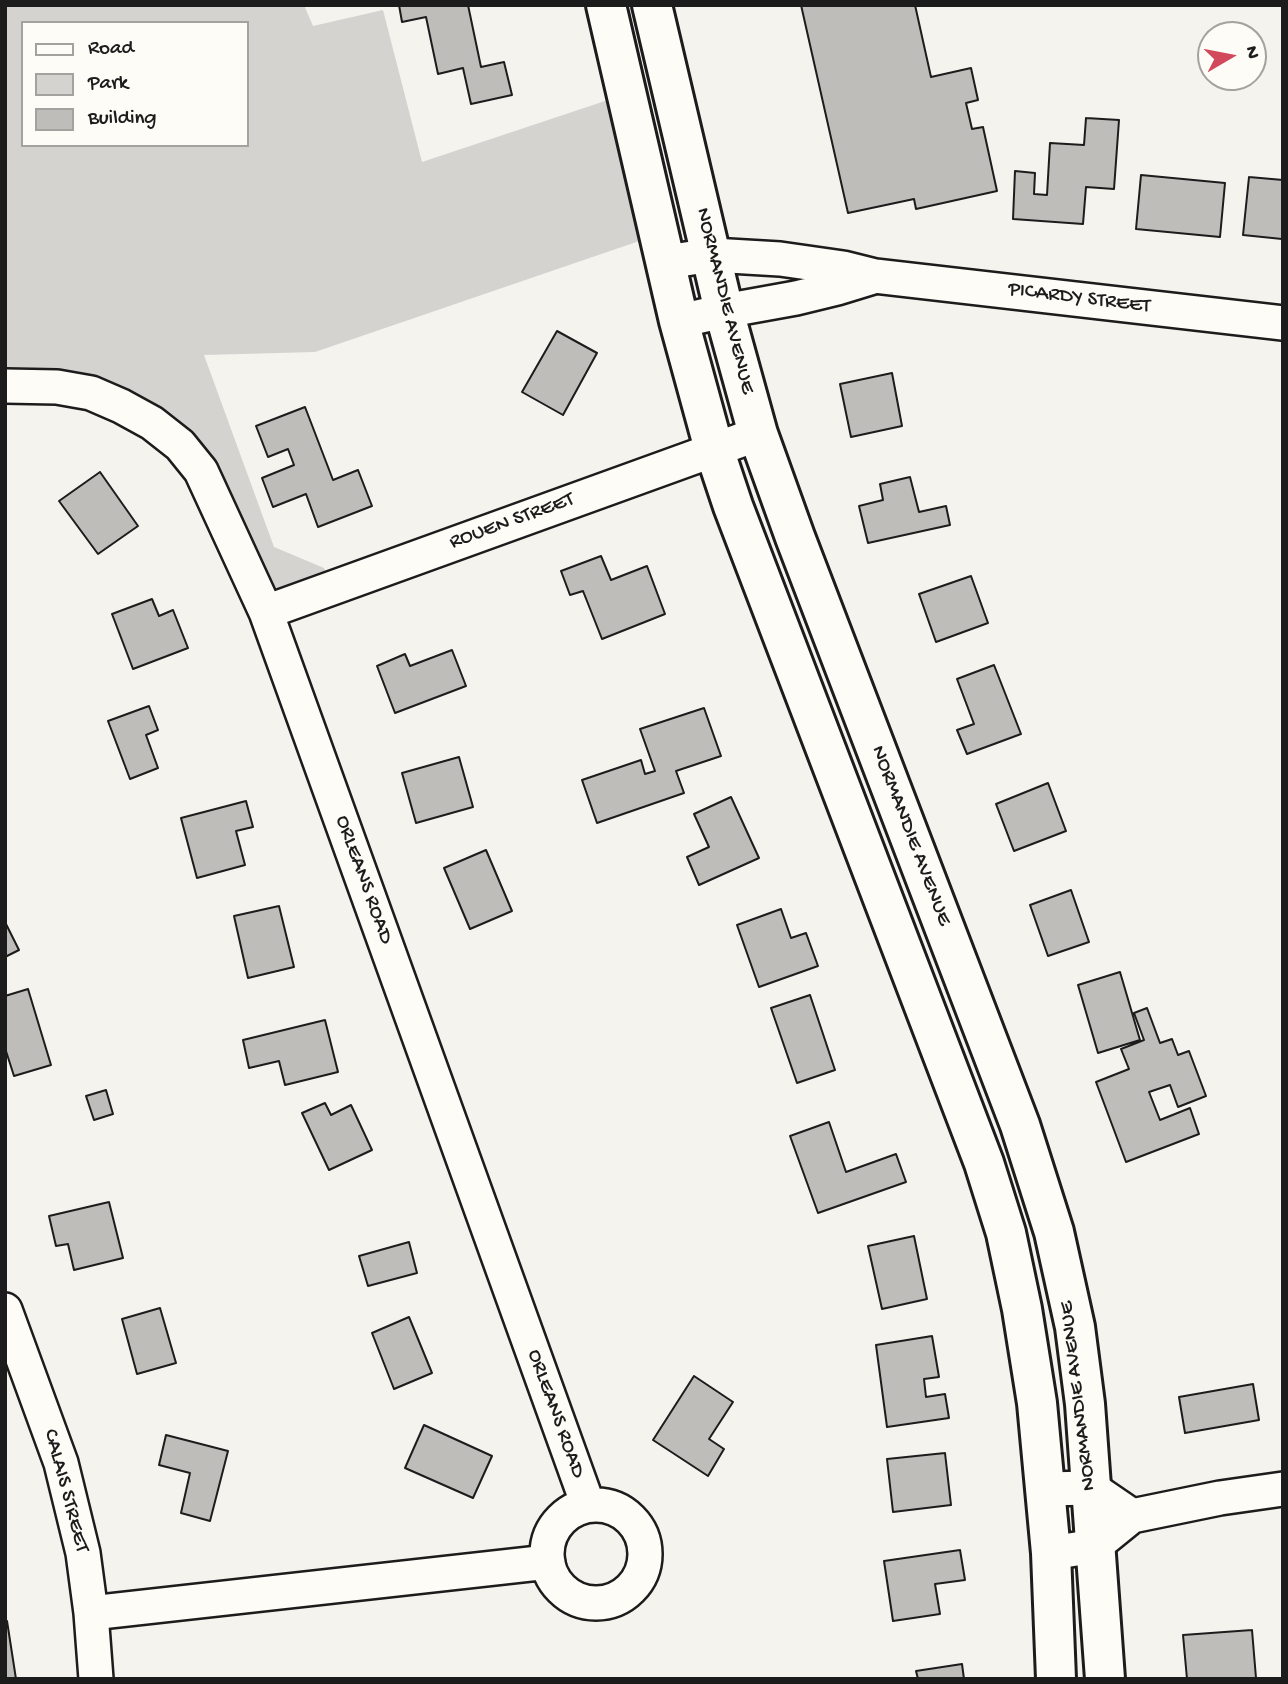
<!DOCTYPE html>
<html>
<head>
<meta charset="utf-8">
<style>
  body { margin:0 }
  #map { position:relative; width:1288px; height:1684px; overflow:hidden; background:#f4f3ee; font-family:"Gochi Hand",sans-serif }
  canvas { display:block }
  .frame { position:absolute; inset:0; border:7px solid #1c1c1c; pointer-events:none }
  .legend { position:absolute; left:21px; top:21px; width:228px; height:126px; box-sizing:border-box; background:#fdfcf7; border:2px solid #a3a29f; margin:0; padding:9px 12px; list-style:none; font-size:21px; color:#1c1c1c }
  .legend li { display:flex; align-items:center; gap:14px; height:35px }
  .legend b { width:35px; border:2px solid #a3a29f }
  .north { position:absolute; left:1197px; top:21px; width:70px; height:70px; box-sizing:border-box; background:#fdfcf7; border:2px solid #a3a29f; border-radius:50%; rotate:80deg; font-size:19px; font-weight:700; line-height:28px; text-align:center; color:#1c1c1c }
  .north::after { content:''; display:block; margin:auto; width:24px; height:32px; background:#d1495b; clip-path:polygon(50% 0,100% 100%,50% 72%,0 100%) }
</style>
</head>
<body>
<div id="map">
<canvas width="1288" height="1684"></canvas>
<div class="frame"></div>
<ul class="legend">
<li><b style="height:9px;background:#fdfcf7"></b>Road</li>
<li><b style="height:19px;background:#d4d3cf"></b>Park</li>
<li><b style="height:19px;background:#bebdba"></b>Building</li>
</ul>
<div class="north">N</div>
</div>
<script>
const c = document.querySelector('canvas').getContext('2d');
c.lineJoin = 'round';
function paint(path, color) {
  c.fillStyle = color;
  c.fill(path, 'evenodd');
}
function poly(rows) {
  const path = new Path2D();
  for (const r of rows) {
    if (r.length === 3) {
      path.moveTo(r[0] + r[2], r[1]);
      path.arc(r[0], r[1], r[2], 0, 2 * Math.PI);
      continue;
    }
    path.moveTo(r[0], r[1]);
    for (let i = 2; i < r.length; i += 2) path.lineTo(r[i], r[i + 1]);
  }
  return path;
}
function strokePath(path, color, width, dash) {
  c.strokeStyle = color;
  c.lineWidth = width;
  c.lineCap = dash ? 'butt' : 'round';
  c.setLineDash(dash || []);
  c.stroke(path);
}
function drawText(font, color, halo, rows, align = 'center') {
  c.font = font + ' "Gochi Hand",sans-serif';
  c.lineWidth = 5;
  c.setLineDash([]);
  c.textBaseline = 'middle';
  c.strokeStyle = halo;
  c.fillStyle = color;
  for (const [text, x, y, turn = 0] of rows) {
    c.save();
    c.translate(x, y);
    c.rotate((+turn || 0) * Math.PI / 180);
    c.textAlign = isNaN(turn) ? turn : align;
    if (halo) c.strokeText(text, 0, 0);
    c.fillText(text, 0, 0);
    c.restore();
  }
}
paint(poly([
  [5,5,304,5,313,26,383,10,422,162,611,99,651,237,315,352,204,355,274,547,324,568,327,575,267,597,180,439,5,384],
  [23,23,247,23,247,145,23,145]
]), '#d4d3cf');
const building = poly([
  [399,5,468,5,481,67,504,62,512,95,471,104,463,68,438,74,426,17,402,22,399,5],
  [801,5,915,5,931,77,971,68,978,100,966,103,972,129,983,127,997,191,916,209,914,199,848,213,801,5],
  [1086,118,1119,120,1114,189,1086,187,1083,224,1013,219,1015,171,1035,173,1034,194,1047,195,1050,143,1084,145,1086,118],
  [1141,175,1225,183,1220,237,1136,229,1141,175],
  [1249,177,1283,180,1282,239,1243,235,1249,177],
  [557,331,597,353,563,415,522,392,557,331],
  [892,373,902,426,851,437,840,384,892,373],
  [305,407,333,480,358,470,372,506,318,527,306,494,273,507,262,478,294,465,288,449,268,457,256,426,305,407],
  [100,472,138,526,98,554,59,501,100,472],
  [910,477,919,512,946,506,950,525,868,543,859,506,883,500,880,484,910,477],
  [601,556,611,580,647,566,665,614,602,639,583,591,570,595,561,571,601,556],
  [971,576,988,623,936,642,919,594,971,576],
  [152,599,159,616,173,610,188,648,133,669,112,614,152,599],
  [452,650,466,686,395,713,377,666,405,654,410,666,452,650],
  [994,665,1021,734,967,754,957,730,974,724,957,679,994,665],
  [149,706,158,730,146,735,158,768,130,779,108,721,149,706],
  [704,708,721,756,676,771,684,793,597,823,582,780,641,760,645,774,655,771,640,729,704,708],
  [459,757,473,807,416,823,402,773,459,757],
  [1048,783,1066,831,1014,851,996,804,1048,783],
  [731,797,759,858,699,885,687,857,709,847,694,814,731,797],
  [246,801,253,827,236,831,245,865,197,878,181,818,246,801],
  [486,850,512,911,470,929,444,868,486,850],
  [1071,890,1089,942,1048,956,1030,905,1071,890],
  [279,906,294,967,248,978,234,916,279,906],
  [781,909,791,938,806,933,818,966,759,987,737,925,781,909],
  [5,922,19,950,5,957,5,922],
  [1120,972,1140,1040,1098,1053,1078,985,1120,972],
  [28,989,51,1065,14,1076,5,1048,5,996,28,989],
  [810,995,835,1070,797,1083,771,1008,810,995],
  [1147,1008,1160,1043,1172,1039,1178,1055,1189,1051,1206,1096,1178,1107,1170,1085,1149,1092,1160,1120,1190,1108,1199,1134,1126,1162,1096,1082,1129,1069,1121,1049,1144,1040,1134,1013,1147,1008],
  [325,1020,338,1072,285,1085,279,1061,249,1068,243,1040,325,1020],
  [106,1090,113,1114,94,1120,86,1096,106,1090],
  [325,1103,331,1115,351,1105,372,1150,329,1170,302,1113,325,1103],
  [829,1122,846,1172,896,1154,906,1182,818,1213,790,1136,829,1122],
  [109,1202,123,1258,74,1270,68,1244,56,1246,49,1216,109,1202],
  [914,1236,927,1299,882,1309,868,1246,914,1236],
  [409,1242,417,1273,368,1286,359,1256,409,1242],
  [160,1308,176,1363,137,1374,122,1319,160,1308],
  [409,1317,432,1373,394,1389,372,1333,409,1317],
  [932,1336,939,1377,924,1379,926,1397,945,1394,949,1418,887,1427,876,1345,932,1336],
  [694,1376,733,1402,709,1439,724,1449,708,1476,653,1440,694,1376],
  [1253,1384,1259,1420,1185,1433,1179,1397,1253,1384],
  [424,1425,492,1456,473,1498,405,1468,424,1425],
  [166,1435,228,1451,210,1521,181,1513,190,1473,159,1465,166,1435],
  [945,1453,951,1505,893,1512,887,1459,945,1453],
  [960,1550,965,1580,935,1584,940,1614,893,1621,884,1561,960,1550],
  [5,1621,7,1621,16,1679,5,1679,5,1621],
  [1252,1630,1256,1678,1187,1679,1183,1635,1252,1630],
  [962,1664,964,1679,918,1679,916,1671,962,1664]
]);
paint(building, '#bebdba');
strokePath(building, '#1c1c1c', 2);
const minor = poly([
  [666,262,712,255,780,259,843,268,875,276,1283,323],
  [679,321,724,311,796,298,837,288,873,277],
  [5,386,57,387,91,393,121,406,152,423,180,445,201,471,266,612,588,1505],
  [266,612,758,434],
  [5,1310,61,1463,83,1553,91,1613,96,1679],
  [1045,1489,1091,1488,1132,1516],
  [596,1554,49],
  [1051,1553,1095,1546,1132,1516,1220,1498,1283,1489],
  [91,1613,548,1562]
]);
const tertiary = poly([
  [606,5,679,321,714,449,733,506,984,1163,1006,1233,1022,1309,1037,1403,1051,1553,1056,1679],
  [652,5,724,311,758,434,795,537,1020,1125,1054,1232,1075,1327,1085,1404,1105,1679]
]);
strokePath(minor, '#1c1c1c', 38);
strokePath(tertiary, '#1c1c1c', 44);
strokePath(minor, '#fdfcf7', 33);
strokePath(tertiary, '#fdfcf7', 38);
drawText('21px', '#1c1c1c', '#fdfcf7', [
  ["PICARDY STREET",1079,299,7],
  ["NORMANDIE AVENUE",724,301,76],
  ["ROUEN STREET",512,522,-20],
  ["NORMANDIE AVENUE",910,836,69],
  ["ORLEANS ROAD",363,880,70],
  ["NORMANDIE AVENUE",1079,1396,-97],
  ["ORLEANS ROAD",555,1414,70],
  ["CALAIS STREET",65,1491,75]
]);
</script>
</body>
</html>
